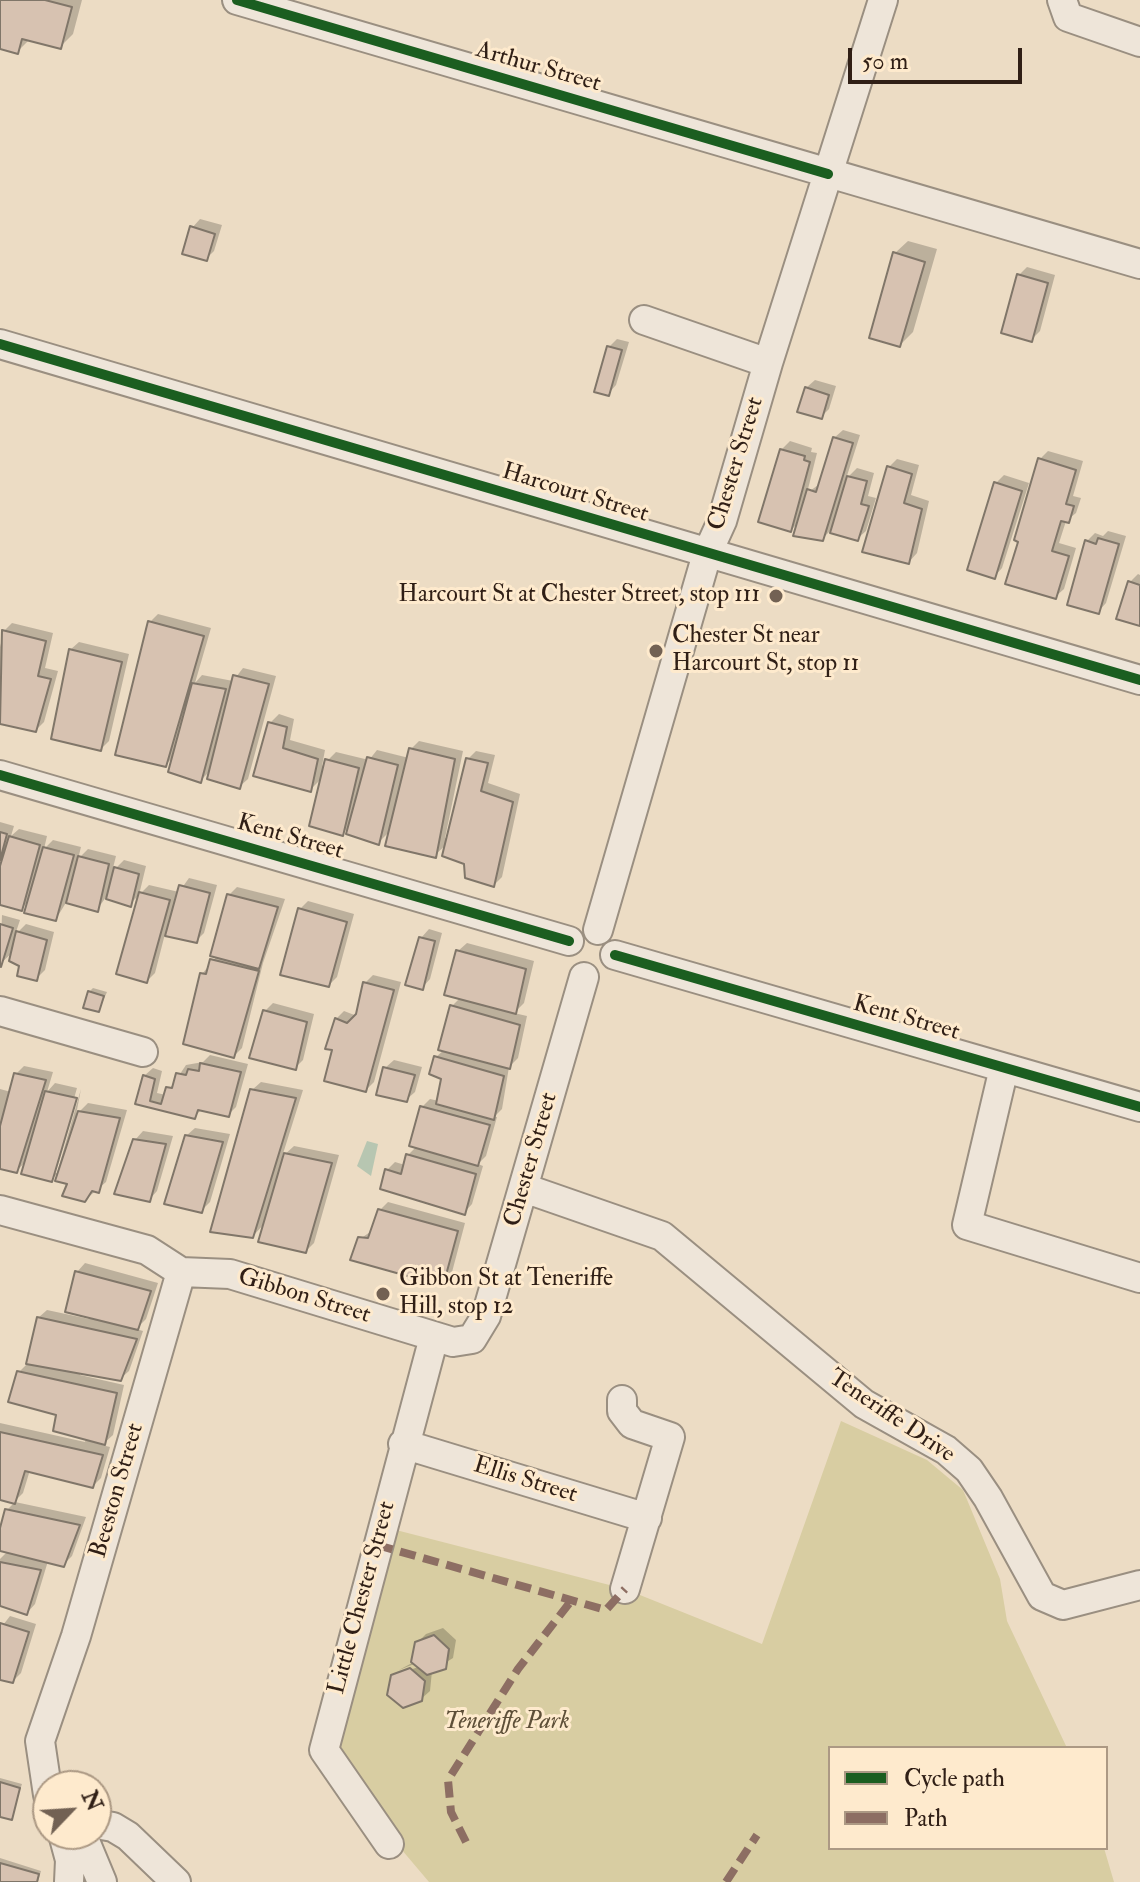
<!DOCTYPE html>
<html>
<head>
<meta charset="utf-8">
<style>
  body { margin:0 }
  #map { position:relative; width:1140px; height:1882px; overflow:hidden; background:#ecdcc4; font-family:"IM FELL Double Pica",serif }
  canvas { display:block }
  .legend { position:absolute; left:828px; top:1746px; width:280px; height:104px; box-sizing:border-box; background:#feeacd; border:2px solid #ac9984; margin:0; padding:10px 14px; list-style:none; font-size:24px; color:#301f16 }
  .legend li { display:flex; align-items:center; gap:16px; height:40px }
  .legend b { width:40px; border:2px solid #ac9984 }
  .north { position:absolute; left:32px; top:1770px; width:80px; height:80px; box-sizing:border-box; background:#feeacd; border:2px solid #ac9984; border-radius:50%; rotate:65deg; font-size:22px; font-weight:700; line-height:32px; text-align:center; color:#301f16 }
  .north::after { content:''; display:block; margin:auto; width:28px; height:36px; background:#726153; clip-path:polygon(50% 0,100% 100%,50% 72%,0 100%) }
  .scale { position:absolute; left:848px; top:48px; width:174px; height:36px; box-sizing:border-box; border:4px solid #301f16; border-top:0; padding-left:10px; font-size:24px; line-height:28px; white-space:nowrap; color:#301f16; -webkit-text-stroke:6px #feeacd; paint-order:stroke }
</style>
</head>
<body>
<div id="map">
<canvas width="1140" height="1882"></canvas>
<ul class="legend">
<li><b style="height:10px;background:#1b5e20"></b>Cycle path</li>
<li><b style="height:10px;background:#8d6e63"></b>Path</li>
</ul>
<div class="north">N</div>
<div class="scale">50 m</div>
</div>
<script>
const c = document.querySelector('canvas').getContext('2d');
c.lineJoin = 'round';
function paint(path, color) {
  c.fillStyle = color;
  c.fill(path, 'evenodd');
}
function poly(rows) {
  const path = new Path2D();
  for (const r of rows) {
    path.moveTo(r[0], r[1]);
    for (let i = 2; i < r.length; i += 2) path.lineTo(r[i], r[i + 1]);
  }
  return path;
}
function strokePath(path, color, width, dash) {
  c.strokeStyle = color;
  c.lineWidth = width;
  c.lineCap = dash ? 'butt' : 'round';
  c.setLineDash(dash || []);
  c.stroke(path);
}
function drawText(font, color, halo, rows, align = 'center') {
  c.font = font + ' "IM FELL Double Pica",serif';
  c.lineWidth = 6;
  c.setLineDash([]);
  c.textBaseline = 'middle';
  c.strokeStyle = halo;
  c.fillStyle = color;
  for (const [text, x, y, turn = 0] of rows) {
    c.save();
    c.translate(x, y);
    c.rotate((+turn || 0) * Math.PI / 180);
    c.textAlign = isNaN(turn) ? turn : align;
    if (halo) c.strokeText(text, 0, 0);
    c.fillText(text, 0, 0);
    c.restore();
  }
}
paint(poly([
  [841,1421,927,1460,963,1490,1000,1579,1007,1621,1067,1748,830,1748,830,1848,1104,1848,1114,1882,429,1882,396,1843,336,1753,396,1530,625,1589,762,1644]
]), '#d8cda2');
paint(poly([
  [367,1141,378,1144,371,1176,357,1166]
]), '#b7c6b1');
paint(poly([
  [0,0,82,0,73,34,60,47,30,39,18,51,0,47],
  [200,219,222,225,214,251,206,259,192,228],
  [908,241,937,249,913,332,900,345,895,253],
  [1027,267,1055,275,1040,331,1031,340,1019,275],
  [617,339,629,342,616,385,608,394,609,347],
  [815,380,836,386,829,409,821,417,806,388],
  [843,430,860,435,846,479,857,468,874,473,868,496,876,498,866,531,857,539,830,531,822,539,800,521,791,530,781,450,790,441,812,448,811,452,817,453,807,493,821,483,834,438],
  [1048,451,1083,461,1073,496,1081,498,1076,513,1066,521,1059,543,1076,548,1064,589,1055,597,1040,459],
  [897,459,919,465,911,495,929,501,917,553,909,562,889,467],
  [1004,475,1029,483,1002,568,994,577,996,483],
  [1108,531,1126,536,1106,603,1098,612,1087,541,1095,533,1103,536],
  [1138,574,1140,575,1140,624,1130,582],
  [158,614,211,628,195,683,202,675,233,681,243,668,276,676,248,779,239,787,211,770,201,780,175,756,165,765,150,622],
  [12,623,53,633,45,668,58,671,44,722,36,730,0,722,0,647,4,631],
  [79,642,129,654,109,741,101,749,70,650],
  [279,714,294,719,290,740,325,750,322,766,336,752,369,760,377,750,409,758,411,749,419,741,463,751,445,838,449,839,468,759,476,751,495,755,488,783,520,794,502,877,494,885,448,843,435,855,392,829,379,842,351,825,342,834,323,777,310,790,256,774,270,723],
  [0,822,14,826,11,836,19,829,47,836,44,849,53,840,81,847,78,859,88,849,116,856,112,872,124,860,146,866,139,895,149,885,179,892,189,878,217,885,204,933,196,941,165,934,155,973,147,981,140,894,130,904,106,897,97,910,67,901,56,919,29,901,22,908,0,903],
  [237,887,285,899,263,963,242,1048,234,1056,202,974,217,956,229,895],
  [308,901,354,914,337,977,329,985,300,909],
  [2,915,20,920,15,935,26,924,54,932,45,970,37,978,13,952,0,964],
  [429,929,442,933,430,979,422,988,421,938],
  [467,943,534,961,524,1003,514,1013,527,1016,518,1058,509,1067,502,1109,494,1117,497,1117,486,1156,478,1164,483,1166,472,1204,464,1213,387,1170,395,1162,405,1165,408,1155,417,1146,422,1107,430,1099,439,1101,444,1078,436,1057,444,1050,452,1006,461,997,458,951],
  [373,975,401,982,374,1082,366,1090,334,1049,336,1019,344,1011,357,1016,365,983],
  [93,988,107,992,99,1010,89,992],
  [273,1003,314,1014,303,1060,295,1068,265,1011],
  [210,1055,248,1064,236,1107,228,1115,202,1109,194,1117,138,1103,144,1076,153,1068,162,1071,157,1093,166,1095,186,1065,203,1062],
  [394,1060,422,1067,415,1092,406,1100,385,1068],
  [24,1066,53,1072,47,1092,55,1083,77,1088,53,1173,57,1173,81,1089,76,1115,88,1103,127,1110,106,1182,85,1200,60,1171,51,1180,26,1161,17,1171,0,1166,0,1089,11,1092,16,1074],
  [261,1082,303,1090,282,1157,294,1146,339,1155,314,1243,306,1251,266,1222,253,1236,252,1090],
  [195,1128,230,1134,210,1202,201,1211,186,1136],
  [143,1131,173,1136,157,1191,149,1200,135,1140],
  [388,1202,465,1223,451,1276,443,1284,360,1239,373,1230,380,1210],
  [85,1263,158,1283,146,1319,136,1329,143,1331,129,1371,120,1379,80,1372,80,1375,124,1385,113,1435,102,1445,110,1447,101,1478,93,1486,30,1470,23,1493,15,1501,0,1498,0,1423,85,1442,86,1438,19,1372,28,1363,38,1318,47,1310,89,1319,90,1316,68,1310,77,1272],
  [15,1502,86,1517,72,1556,63,1565,48,1561,35,1604,27,1613,0,1604,0,1559,8,1551,0,1549,0,1535,7,1510],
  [10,1616,36,1624,21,1673,13,1681,0,1678,0,1629],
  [443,1628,456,1640,453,1658,432,1671,430,1691,421,1699,393,1676,421,1666,419,1662,399,1670,412,1663,417,1643,426,1634],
  [0,1778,22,1784,11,1818,0,1814],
  [0,1858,41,1871,38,1882,0,1882]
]), '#0003');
const building = poly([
  [0,0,45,0,72,7,61,49,22,39,18,54,0,49,0,0],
  [190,226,215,234,207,261,182,254,190,226],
  [893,252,925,262,900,347,869,338,893,252],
  [1017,274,1048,283,1032,342,1001,333,1017,274],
  [607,346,622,350,609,396,594,392,607,346],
  [805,387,829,395,822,419,797,412,805,387],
  [833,437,853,443,823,541,793,536,807,489,816,492,833,437],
  [780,449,805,456,804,460,810,462,791,532,758,522,780,449],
  [1038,458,1076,470,1066,504,1074,506,1069,523,1061,521,1052,551,1069,556,1056,599,1005,584,1018,542,1014,540,1038,458],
  [887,466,912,474,904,503,922,509,909,564,862,552,887,466],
  [847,476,867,481,861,504,869,506,858,541,830,533,847,476],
  [994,482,1022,491,995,579,967,570,994,482],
  [1098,538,1119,544,1099,614,1067,605,1085,540,1096,544,1098,538],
  [1128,581,1140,585,1140,626,1116,619,1128,581],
  [148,621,204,636,166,767,115,755,148,621],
  [2,630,46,641,38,676,51,679,36,732,0,724,2,630],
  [69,649,122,662,101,751,51,739,69,649],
  [233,675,269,684,240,789,207,779,233,675],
  [192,683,226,689,201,783,168,772,192,683],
  [268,722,287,727,283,748,318,759,311,792,253,776,268,722],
  [409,748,455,759,436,858,385,846,409,748],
  [367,757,398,765,379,845,346,834,367,757],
  [466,758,488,763,481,791,513,802,494,887,465,878,464,864,442,856,466,758],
  [325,759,359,768,343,836,309,826,325,759],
  [0,832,7,834,0,860,0,832],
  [9,836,40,845,22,911,0,905,0,866,9,836],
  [43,847,74,855,56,921,24,913,43,847],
  [78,856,109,864,98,912,66,903,78,856],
  [114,867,139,874,131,907,106,899,114,867],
  [179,885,210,893,197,943,165,936,179,885],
  [139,892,170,900,147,983,116,974,139,892],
  [227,894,278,907,259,969,210,956,227,894],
  [298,908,347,922,329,987,280,975,298,908],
  [0,924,13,928,1,967,0,966,0,924],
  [16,931,47,940,37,981,17,976,19,966,9,961,16,931],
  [419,937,435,941,423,990,405,985,419,937],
  [456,950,526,969,516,1014,444,995,456,950],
  [210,959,259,971,234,1058,183,1044,200,973,206,974,210,959],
  [363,982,394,990,366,1092,324,1081,332,1050,325,1049,335,1018,347,1023,356,1014,363,982],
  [88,991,104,996,99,1012,83,1008,88,991],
  [450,1005,520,1025,510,1069,438,1050,450,1005],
  [263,1010,307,1022,296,1070,249,1058,263,1010],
  [434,1056,504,1076,494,1120,436,1104,441,1079,429,1074,434,1056],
  [200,1063,241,1072,229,1117,198,1110,195,1119,135,1104,143,1075,155,1079,150,1101,161,1104,166,1087,172,1088,176,1073,186,1075,188,1069,199,1071,200,1063],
  [383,1067,415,1075,407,1102,376,1095,383,1067],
  [14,1073,46,1080,17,1173,0,1169,0,1126,14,1073],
  [250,1089,296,1098,253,1238,210,1232,250,1089],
  [45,1091,77,1098,52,1182,21,1174,45,1091],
  [420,1106,490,1125,478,1166,409,1146,420,1106],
  [78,1111,120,1118,99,1193,92,1191,85,1202,62,1196,67,1184,55,1181,78,1111],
  [185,1135,223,1142,202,1213,164,1204,185,1135],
  [133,1139,166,1144,150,1202,114,1194,133,1139],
  [284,1153,332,1163,306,1253,258,1242,284,1153],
  [406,1154,476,1174,465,1215,380,1189,385,1169,401,1174,406,1154],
  [378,1209,458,1231,443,1286,350,1260,358,1237,368,1238,378,1209],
  [75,1271,151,1291,138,1330,65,1312,75,1271],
  [37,1317,137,1339,121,1381,26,1364,37,1317],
  [17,1371,117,1393,105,1445,53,1431,56,1415,8,1402,17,1371],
  [0,1432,103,1455,93,1488,25,1471,15,1504,0,1500,0,1432],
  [5,1509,80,1525,64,1567,0,1551,0,1528,5,1509],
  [0,1562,41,1570,27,1615,0,1606,0,1562],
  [0,1623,29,1632,13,1683,0,1680,0,1623],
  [434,1635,449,1649,446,1669,427,1675,411,1662,415,1642,434,1635],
  [410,1668,425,1681,422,1701,403,1708,387,1695,391,1675,410,1668],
  [0,1782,20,1788,12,1820,0,1817,0,1782],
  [0,1863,39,1874,37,1882,0,1882,0,1863]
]);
paint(building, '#d7c2b1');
strokePath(building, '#807669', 2);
const minor = poly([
  [237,0,1140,264],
  [1062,0,1068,17,1140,42],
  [644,320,768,363],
  [0,344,1140,680],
  [0,775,569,941],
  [598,930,707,554,722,521,768,363,883,0],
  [615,955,1140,1107],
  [0,1011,143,1052],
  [1004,1068,967,1225,1140,1278],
  [524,1188,662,1236,864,1404,946,1450,969,1470,988,1498,1042,1596,1063,1605,1140,1585],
  [0,1210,147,1250,181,1272,230,1274,453,1342,472,1339,486,1316,584,977],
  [622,1400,622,1411,632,1424,670,1437,625,1589],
  [403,1444,647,1518],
  [48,1795,40,1741,76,1636,181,1272],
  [96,1824,113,1827,128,1836,176,1882],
  [63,1834,70,1860,69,1882],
  [82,1834,102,1882],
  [389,1844,324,1750,434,1337]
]);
strokePath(minor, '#9a8f81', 32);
strokePath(minor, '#eee5d9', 28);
strokePath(poly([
  [377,1545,606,1610,625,1589],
  [466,1842,451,1812,448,1780,518,1669,571,1601],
  [726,1882,757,1835]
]), '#8d6e63', 8, [16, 8]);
strokePath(poly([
  [237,0,828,174],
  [0,344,1140,680],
  [0,775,569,941],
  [615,955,1140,1107]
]), '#1b5e20', 10);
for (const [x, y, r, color] of [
  [776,596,8,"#726153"],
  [656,651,8,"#726153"],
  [383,1294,8,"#726153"]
]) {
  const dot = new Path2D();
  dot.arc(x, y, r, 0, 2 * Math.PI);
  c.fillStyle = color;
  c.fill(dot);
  strokePath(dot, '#feeacd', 3);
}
drawText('24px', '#301f16', '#feeacd', [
  ["Arthur Street",538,68,16],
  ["Chester Street",737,464,-73],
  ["Harcourt Street",575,494,17],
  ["Kent Street",290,838,16],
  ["Kent Street",906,1019,16],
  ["Chester Street",532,1160,-74],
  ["Gibbon Street",304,1297,17],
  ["Teneriffe Drive",891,1417,34],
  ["Ellis Street",525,1481,17],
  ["Beeston Street",118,1491,-74],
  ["Little Chester Street",363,1598,-75]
]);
drawText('24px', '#301f16', '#feeacd', [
  ["Harcourt St at Chester Street, stop 111",760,596,"right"],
  ["Chester St near",672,637],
  ["Harcourt St, stop 11",672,665],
  ["Gibbon St at Teneriffe",399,1280],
  ["Hill, stop 12",399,1308]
], 'left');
drawText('italic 24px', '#5e4f38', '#feeacd', [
  ["Teneriffe Park",507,1723]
]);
</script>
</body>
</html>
